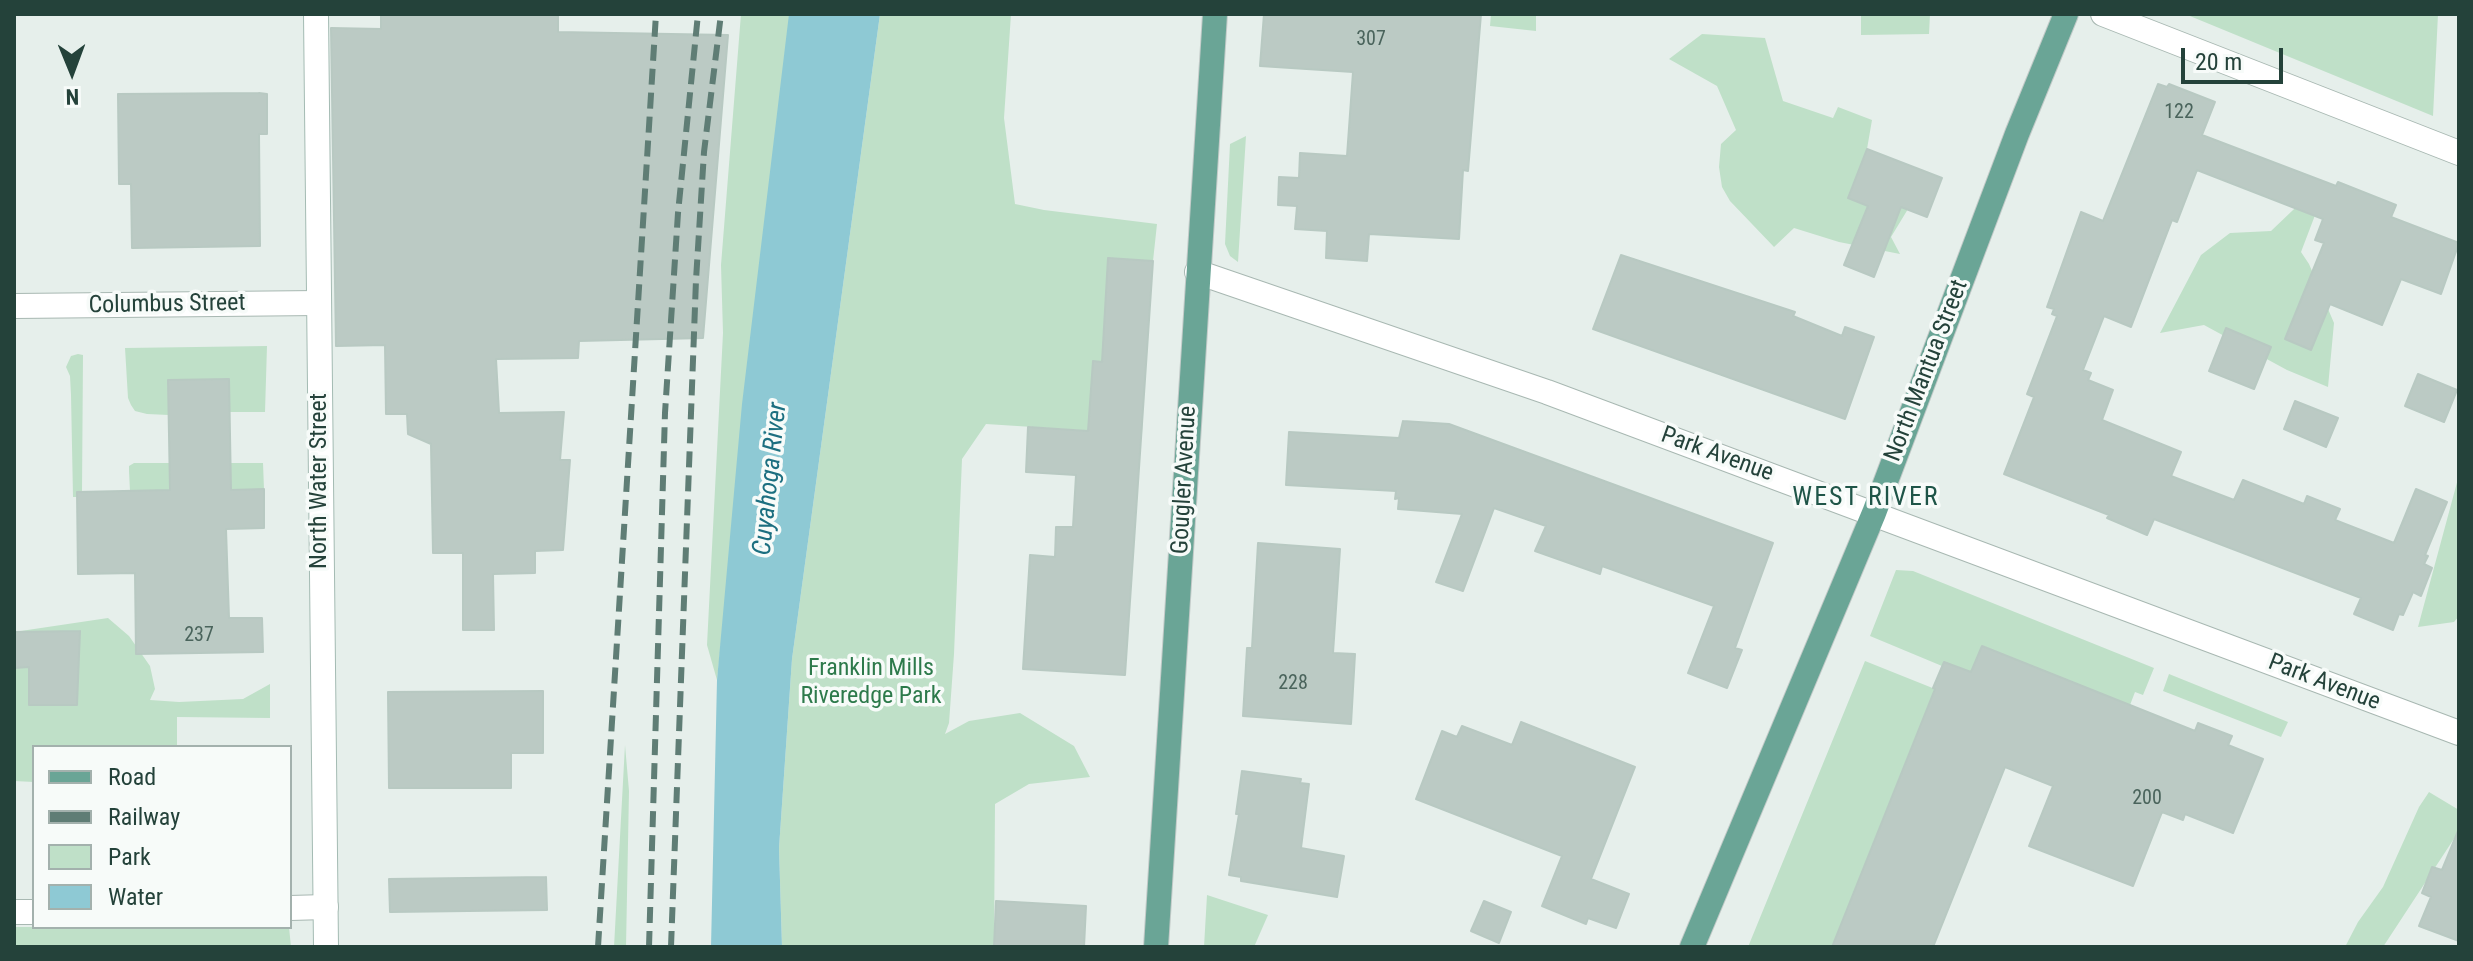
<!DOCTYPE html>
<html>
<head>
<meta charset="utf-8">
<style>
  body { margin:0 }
  #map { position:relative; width:2473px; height:961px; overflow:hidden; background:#e6efeb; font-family:"Roboto Condensed",sans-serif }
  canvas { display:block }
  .frame { position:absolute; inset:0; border:16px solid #24423a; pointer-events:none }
  .legend { position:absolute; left:32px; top:745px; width:260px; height:184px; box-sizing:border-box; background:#f7fbf9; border:2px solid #a3b1ad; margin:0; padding:10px 14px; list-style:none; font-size:24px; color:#24423a }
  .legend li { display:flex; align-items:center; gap:16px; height:40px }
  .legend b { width:40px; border:2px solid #a3b1ad }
  .north { position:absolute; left:32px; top:32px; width:80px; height:80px; -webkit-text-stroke:6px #f7fbf9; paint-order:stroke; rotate:179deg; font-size:22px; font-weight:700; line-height:32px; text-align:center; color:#24423a }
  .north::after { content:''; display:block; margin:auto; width:28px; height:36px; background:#24423a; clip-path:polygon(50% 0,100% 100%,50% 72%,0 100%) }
  .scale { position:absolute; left:2181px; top:48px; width:102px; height:36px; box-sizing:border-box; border:4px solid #24423a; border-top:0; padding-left:10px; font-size:24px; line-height:28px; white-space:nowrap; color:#24423a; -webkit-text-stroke:6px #f7fbf9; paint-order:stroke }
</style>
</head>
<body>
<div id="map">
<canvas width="2473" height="961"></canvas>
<div class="frame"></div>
<ul class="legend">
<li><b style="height:10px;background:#6aa596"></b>Road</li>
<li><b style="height:10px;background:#5f7d75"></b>Railway</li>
<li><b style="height:22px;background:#bfe0c8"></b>Park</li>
<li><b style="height:22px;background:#8ec9d4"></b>Water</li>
</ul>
<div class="north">N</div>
<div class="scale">20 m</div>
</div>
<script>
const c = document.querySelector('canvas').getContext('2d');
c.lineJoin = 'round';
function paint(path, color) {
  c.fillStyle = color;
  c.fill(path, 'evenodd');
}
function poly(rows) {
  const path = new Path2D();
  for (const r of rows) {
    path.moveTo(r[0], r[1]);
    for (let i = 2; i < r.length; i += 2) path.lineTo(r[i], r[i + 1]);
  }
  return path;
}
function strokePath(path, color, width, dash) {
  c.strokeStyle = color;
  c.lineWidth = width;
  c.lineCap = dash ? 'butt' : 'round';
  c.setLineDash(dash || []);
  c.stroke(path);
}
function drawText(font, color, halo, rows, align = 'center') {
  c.font = font + ' "Roboto Condensed",sans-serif';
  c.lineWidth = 7;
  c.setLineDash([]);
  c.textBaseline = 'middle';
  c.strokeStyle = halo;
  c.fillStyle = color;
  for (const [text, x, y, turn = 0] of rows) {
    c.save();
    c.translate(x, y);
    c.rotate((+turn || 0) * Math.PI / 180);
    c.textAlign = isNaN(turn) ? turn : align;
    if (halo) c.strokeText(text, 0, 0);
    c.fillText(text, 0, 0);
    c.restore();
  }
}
paint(poly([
  [741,14,790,14,717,680,707,645,723,333,721,265],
  [880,14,1011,14,1004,118,1015,204,1044,210,1157,224,1153,261,1108,259,1102,362,1093,362,1090,398,1099,409,1143,412,1142,434,986,424,962,459,954,654,949,723,945,734,969,721,1020,713,1074,746,1090,777,1029,784,995,804,994,947,782,947,779,848,792,659],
  [1491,14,1536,14,1536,31,1490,26],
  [1861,14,1930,14,1929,34,1861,35],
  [2185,14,2438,14,2433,116],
  [1702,34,1765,38,1783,101,1833,118,1838,107,1872,120,1867,149,1848,198,1890,215,1894,205,1908,209,1891,237,1900,254,1839,242,1794,228,1774,247,1730,201,1722,187,1719,167,1721,144,1736,130,1717,86,1669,59],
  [1246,136,1238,262,1230,256,1225,244,1230,144],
  [2314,190,2317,210,2301,252,2309,264,2334,323,2328,387,2287,370,2204,325,2160,333,2201,255,2230,233,2271,231],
  [267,346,265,412,229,412,228,379,168,380,169,415,147,414,135,411,131,405,128,398,125,348],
  [78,354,83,355,82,491,77,492,77,497,73,497,71,395,70,376,66,367,71,356],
  [134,463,263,463,264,489,130,491,129,471,129,466],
  [2459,475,2459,616,2454,622,2418,627],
  [1896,570,1913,571,2154,668,2143,695,2135,692,2130,705,1983,646,1971,672,1944,662,1942,666,1870,636],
  [108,618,129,636,150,666,155,689,150,700,179,702,243,699,270,684,270,718,177,717,177,747,34,747,34,782,14,781,14,632],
  [1865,661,1935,689,1832,947,1748,947],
  [2169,674,2288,722,2281,737,2163,691],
  [625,745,629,791,626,947,614,947],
  [2429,792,2459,810,2459,831,2383,947,2345,947,2358,922,2383,887,2419,807],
  [1207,895,1268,915,1254,947,1204,947],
  [14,927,289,927,291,947,14,947]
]), '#bfe0c8');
paint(poly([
  [789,14,880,14,792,659,779,848,782,947,711,947,717,680,742,404]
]), '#8ec9d4');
const building = poly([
  [381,14,558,14,558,32,728,35,703,338,579,341,578,358,496,359,499,413,564,412,560,460,570,460,563,550,535,551,535,573,493,574,494,630,463,630,463,553,433,553,431,444,408,434,407,414,386,414,385,345,336,346,331,28,381,29,381,14],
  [1264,14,1481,14,1468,171,1463,170,1459,239,1369,234,1367,261,1326,258,1327,231,1295,229,1297,206,1278,205,1279,177,1299,178,1300,153,1347,156,1353,72,1260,66,1264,14],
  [2158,84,2167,87,2169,84,2215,102,2202,135,2336,186,2338,182,2396,205,2391,217,2459,243,2441,294,2401,279,2382,325,2330,304,2311,350,2285,339,2324,243,2315,240,2323,219,2197,170,2177,222,2172,220,2131,327,2104,316,2083,370,2091,373,2088,380,2113,390,2102,420,2181,452,2171,476,2234,500,2243,480,2304,504,2307,496,2340,509,2335,520,2394,543,2416,489,2447,502,2425,555,2428,556,2424,564,2432,568,2421,596,2413,592,2403,615,2399,614,2393,630,2354,614,2361,598,2154,519,2147,535,2107,518,2109,515,2004,474,2034,397,2027,394,2057,316,2052,314,2054,309,2047,307,2081,212,2103,221,2158,84],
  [259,93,267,94,267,134,259,134,260,246,132,248,131,184,119,184,118,94,259,93],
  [1867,149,1942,178,1927,217,1901,207,1874,277,1844,265,1868,206,1848,198,1867,149],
  [1621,255,1795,312,1793,316,1842,336,1845,327,1874,337,1845,419,1593,329,1621,255],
  [1108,258,1153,261,1125,675,1023,669,1030,555,1055,557,1056,527,1073,527,1076,475,1026,472,1028,427,1088,431,1093,361,1102,362,1108,258],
  [2226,328,2271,347,2254,389,2209,371,2226,328],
  [2418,374,2457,390,2444,422,2405,406,2418,374],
  [229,379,231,490,264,489,264,528,226,529,229,618,262,618,263,652,136,654,135,573,78,574,77,492,170,490,168,380,229,379],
  [2295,401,2338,418,2326,447,2284,429,2295,401],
  [1403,421,1449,424,1773,543,1735,648,1742,650,1727,688,1688,673,1714,606,1602,566,1600,574,1535,551,1546,526,1494,508,1463,591,1436,582,1462,514,1398,509,1399,498,1395,499,1396,491,1286,485,1289,432,1399,438,1403,421],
  [1258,543,1340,549,1333,653,1355,654,1351,724,1243,716,1247,648,1252,648,1258,543],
  [80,631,77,705,29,705,29,667,14,668,14,632,80,631],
  [1982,646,2195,731,2198,723,2232,736,2228,745,2263,759,2233,833,2185,814,2183,820,2162,812,2133,886,2029,846,2053,786,2005,767,1933,947,1832,947,1935,689,1933,688,1944,662,1971,672,1982,646],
  [543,691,543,753,511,753,511,788,389,788,388,692,543,691],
  [1521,722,1635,767,1591,879,1629,894,1616,928,1588,918,1586,924,1542,906,1562,856,1416,799,1442,731,1457,737,1462,726,1512,745,1521,722],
  [1242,771,1301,779,1300,783,1309,784,1301,848,1344,856,1337,897,1241,881,1241,877,1229,875,1239,814,1236,814,1242,771],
  [2458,831,2459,831,2459,941,2419,926,2431,897,2422,893,2432,867,2442,870,2458,831],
  [546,877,547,910,390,912,389,879,546,877],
  [996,901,1086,906,1084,947,994,947,996,901],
  [1484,901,1511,912,1499,943,1471,931,1484,901]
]);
paint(building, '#bbcac4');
strokePath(building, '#b8c9c2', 2);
const street = poly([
  [2103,14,2459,153],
  [1197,272,1547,392,2459,733],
  [14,306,319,303],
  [290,908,326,907],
  [14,912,34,912]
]);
const secondary = poly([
  [316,14,326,947]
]);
const primary = poly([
  [1156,947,1215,14],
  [1692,947,1874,513,2017,134,2066,14]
]);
strokePath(street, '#a8b8b2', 26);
strokePath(secondary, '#a4bbb3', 26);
strokePath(primary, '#c2cac8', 26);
strokePath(street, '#fff', 24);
strokePath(secondary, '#fff', 24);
strokePath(primary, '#6aa596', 24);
strokePath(poly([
  [598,947,656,14],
  [649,947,665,413,678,213,698,14],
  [671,947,696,280,704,152,721,14]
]), '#5f7d75', 6, [16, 8]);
drawText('20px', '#4a645c', null, [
  ["307",1371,40],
  ["122",2179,113],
  ["237",199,636],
  ["228",1293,684],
  ["200",2147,799]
]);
drawText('24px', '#24423a', '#f7fbf9', [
  ["Columbus Street",167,305,-1],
  ["North Mantua Street",1927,371,-69],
  ["Park Avenue",1717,455,20],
  ["Gougler Avenue",1185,480,-87],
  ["North Water Street",320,481,-90],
  ["Park Avenue",2324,683,21]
]);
drawText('24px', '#2d7a4b', '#f7fbf9', [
  ["Franklin Mills",871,669],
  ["Riveredge Park",871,697]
]);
drawText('italic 26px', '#1c6f80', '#f7fbf9', [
  ["Cuyahoga River",771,479,-84]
]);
c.letterSpacing = '2px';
drawText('26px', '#1f5548', '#f7fbf9', [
  ["WEST RIVER",1866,498]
]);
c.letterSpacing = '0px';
</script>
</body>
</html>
